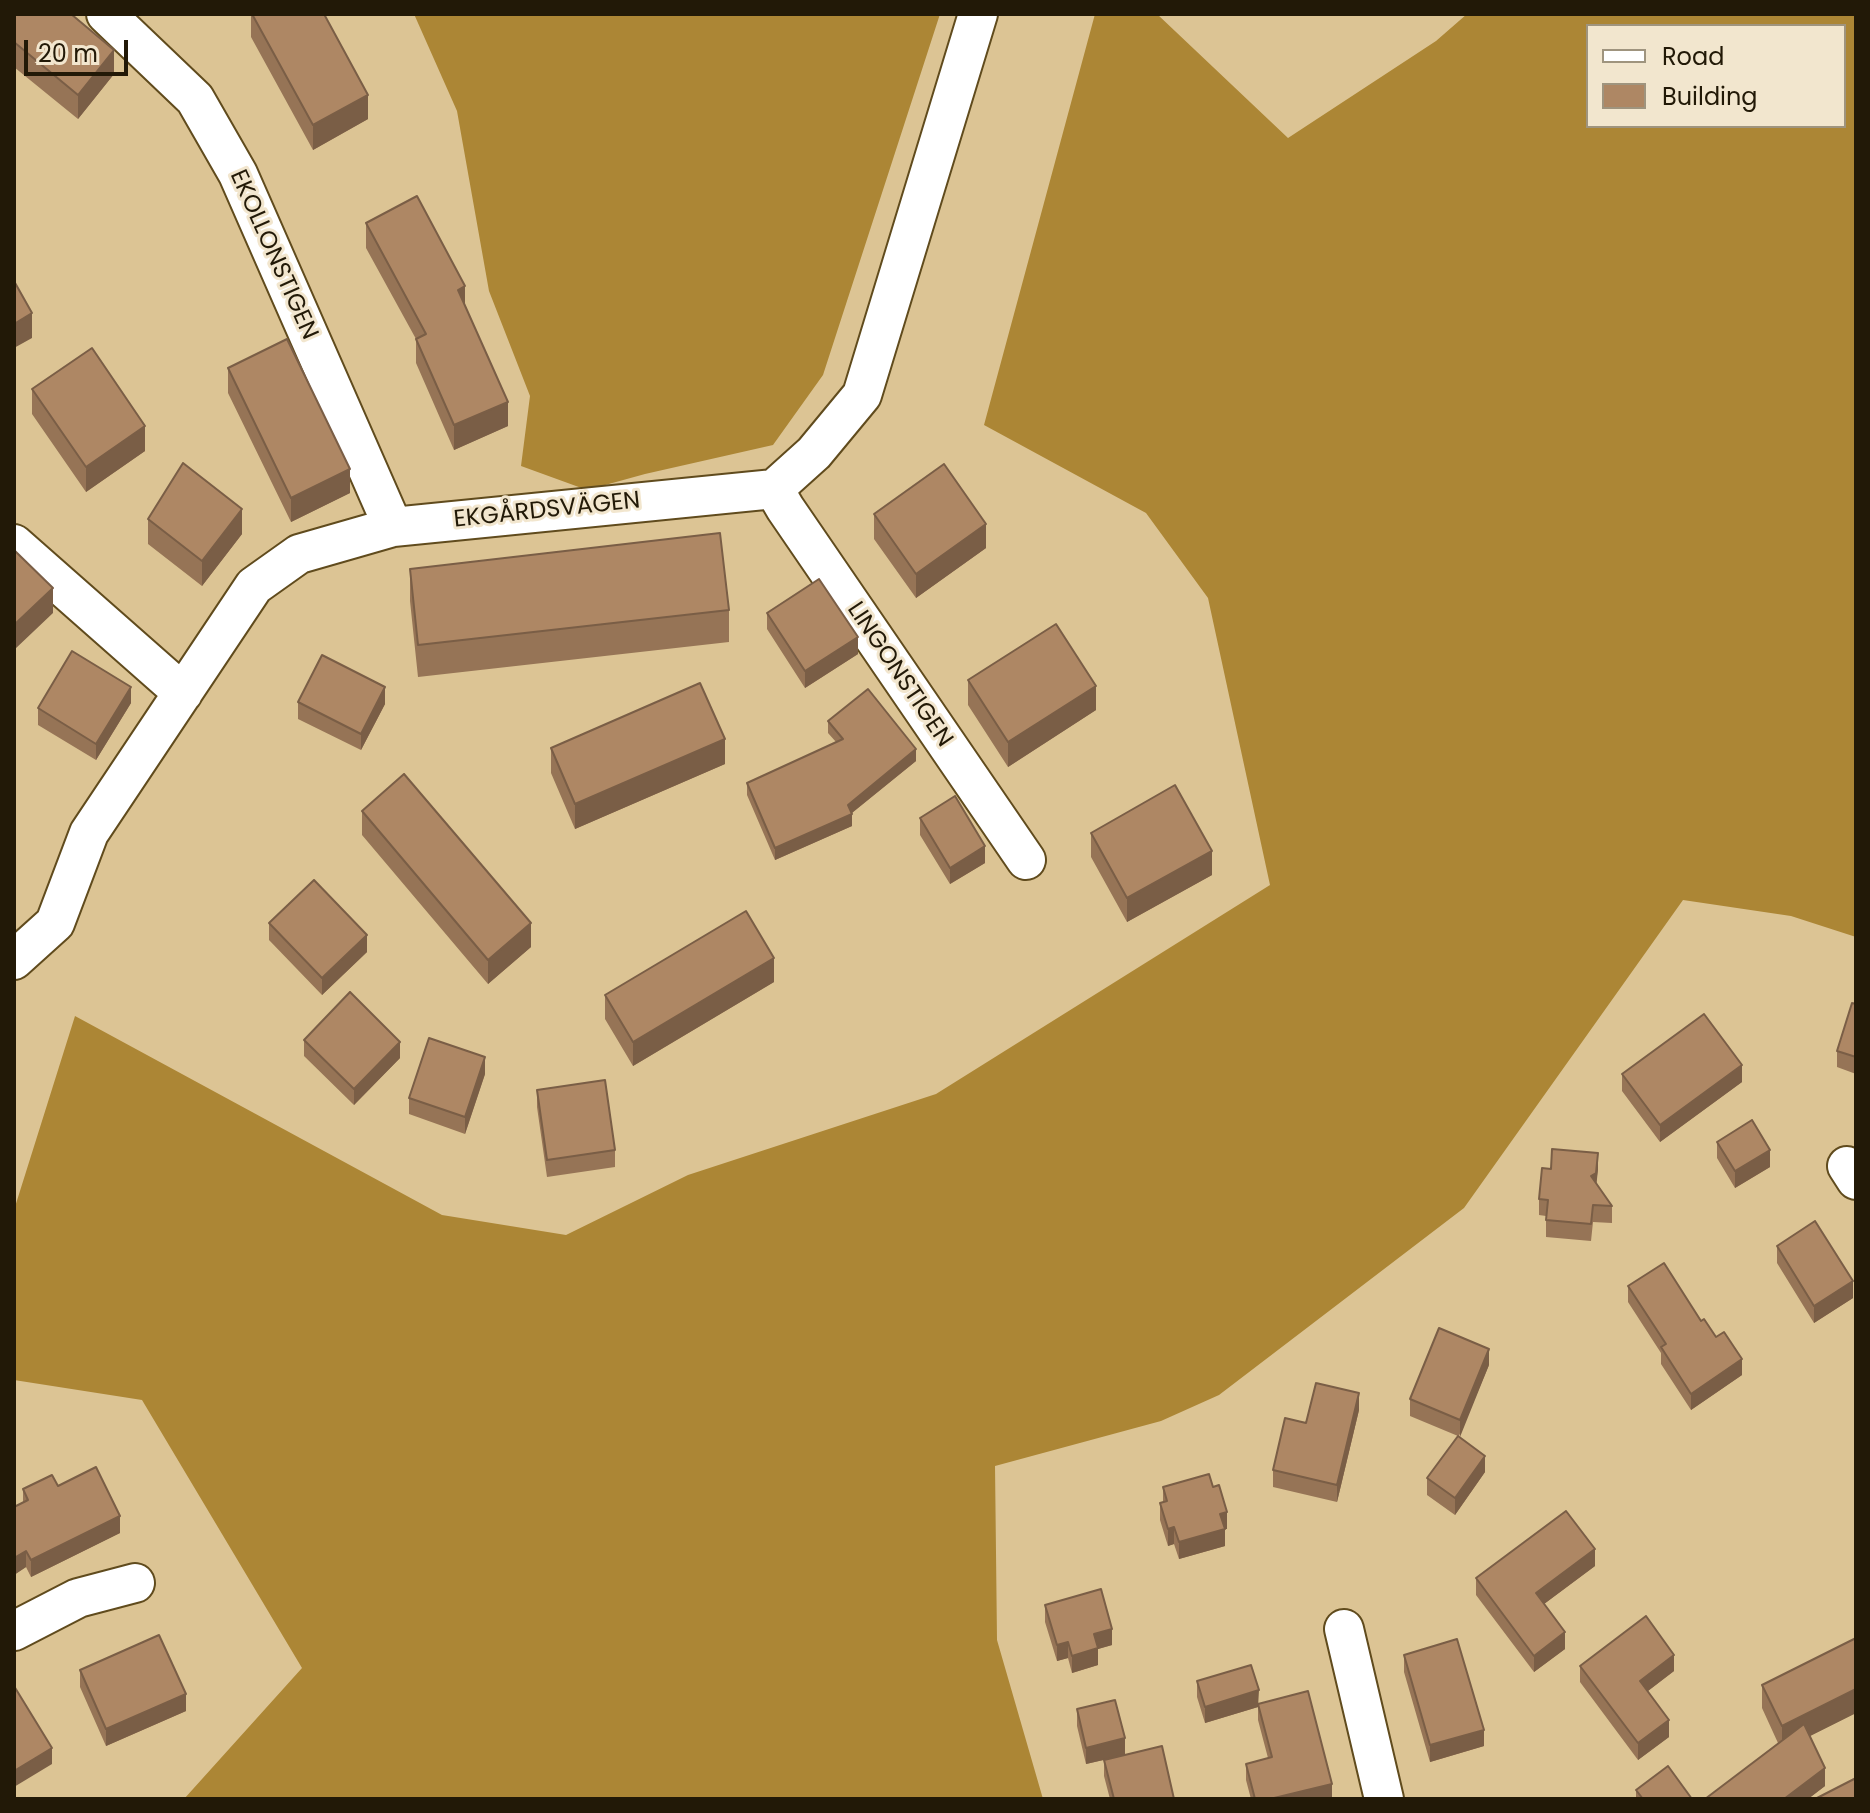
<!DOCTYPE html>
<html>
<head>
<meta charset="utf-8">
<style>
  body { margin:0 }
  #map { position:relative; width:1870px; height:1813px; overflow:hidden; background:#dcc494; font-family:Poppins,sans-serif }
  canvas { display:block }
  .frame { position:absolute; inset:0; border:16px solid #221907; pointer-events:none }
  .legend { position:absolute; left:1586px; top:24px; width:260px; height:104px; box-sizing:border-box; background:#f2e6ce; border:2px solid #9f947e; margin:0; padding:10px 14px; list-style:none; font-size:24px; color:#221907 }
  .legend li { display:flex; align-items:center; gap:16px; height:40px }
  .legend b { width:40px; border:2px solid #9f947e }
  .scale { position:absolute; left:24px; top:40px; width:104px; height:36px; box-sizing:border-box; border:4px solid #221907; border-top:0; padding-left:10px; font-size:24px; line-height:28px; white-space:nowrap; color:#221907; -webkit-text-stroke:6px #f2e6ce; paint-order:stroke }
</style>
</head>
<body>
<div id="map">
<canvas width="1870" height="1813"></canvas>
<div class="frame"></div>
<ul class="legend">
<li><b style="height:10px;background:#fff"></b>Road</li>
<li><b style="height:22px;background:#ae8764"></b>Building</li>
</ul>
<div class="scale">20 m</div>
</div>
<script>
const c = document.querySelector('canvas').getContext('2d');
c.lineJoin = 'round';
function paint(path, color) {
  c.fillStyle = color;
  c.fill(path, 'evenodd');
}
function poly(rows) {
  const path = new Path2D();
  for (const r of rows) {
    path.moveTo(r[0], r[1]);
    for (let i = 2; i < r.length; i += 2) path.lineTo(r[i], r[i + 1]);
  }
  return path;
}
function strokePath(path, color, width, dash) {
  c.strokeStyle = color;
  c.lineWidth = width;
  c.lineCap = dash ? 'butt' : 'round';
  c.setLineDash(dash || []);
  c.stroke(path);
}
function drawText(font, color, halo, rows, align = 'center') {
  c.font = font + ' Poppins,sans-serif';
  c.lineWidth = 6;
  c.setLineDash([]);
  c.textBaseline = 'middle';
  c.strokeStyle = halo;
  c.fillStyle = color;
  for (const [text, x, y, turn = 0] of rows) {
    c.save();
    c.translate(x, y);
    c.rotate((+turn || 0) * Math.PI / 180);
    c.textAlign = isNaN(turn) ? turn : align;
    if (halo) c.strokeText(text, 0, 0);
    c.fillText(text, 0, 0);
    c.restore();
  }
}
paint(poly([
  [414,14,940,14,823,375,773,445,645,474,587,490,521,466,530,396,489,291,457,111],
  [1095,14,1157,14,1288,138,1436,41,1467,14,1856,14,1856,937,1791,916,1683,900,1464,1208,1219,1395,1161,1421,995,1466,997,1640,1043,1799,184,1799,302,1668,142,1400,14,1380,14,1210,75,1016,442,1215,566,1235,688,1175,936,1094,1270,885,1208,598,1146,513,984,425],
  [1588,26,1844,26,1844,126,1588,126]
]), '#ac8635');
const street = poly([
  [106,14,195,99,238,174,393,527],
  [774,489,785,508,1026,860],
  [14,544,183,693],
  [14,960,55,923,89,833,254,586,299,554,393,527,774,489,814,453,862,395,978,14],
  [1847,1166,1856,1180],
  [1344,1629,1384,1799],
  [14,1631,78,1598,135,1583]
]);
strokePath(street, '#604b1d', 42);
strokePath(street, '#fff', 38);
paint(poly([
  [14,14,114,74,78,119,14,67],
  [251,14,324,14,368,119,313,150,251,37],
  [366,223,465,307,508,426,454,450,416,363,416,339,366,248],
  [228,368,350,493,291,522,228,393],
  [32,389,145,451,86,492,32,414],
  [874,514,986,548,916,598,874,539],
  [148,519,242,534,202,586,148,544],
  [410,569,729,610,729,642,418,677,410,601],
  [767,613,858,654,805,688,767,629],
  [968,680,1096,710,1008,767,968,705],
  [298,702,385,704,361,750,298,719],
  [131,703,96,760,38,725,38,708],
  [828,721,916,761,852,813,852,826,775,860,747,795,747,783,836,742,828,733],
  [551,748,725,764,575,829,551,773],
  [362,811,531,947,488,984,362,835],
  [920,818,985,863,950,884,920,835],
  [1091,833,1212,875,1127,922,1091,857],
  [269,923,367,952,322,995,269,940],
  [774,982,633,1066,605,1019,605,995],
  [1856,1004,1856,1074,1837,1067,1837,1051],
  [304,1040,400,1058,354,1105,304,1056],
  [485,1074,465,1134,409,1114,409,1098],
  [1622,1074,1742,1082,1660,1142,1622,1091],
  [537,1090,615,1150,615,1167,547,1177,537,1107],
  [1717,1142,1770,1167,1735,1188,1717,1158],
  [1551,1169,1598,1169,1596,1183,1612,1206,1612,1223,1593,1222,1591,1241,1546,1237,1546,1216,1539,1215,1539,1199],
  [1777,1246,1853,1298,1814,1323,1777,1263],
  [1628,1286,1701,1321,1716,1337,1742,1375,1691,1410,1661,1364,1661,1353,1628,1302],
  [1489,1365,1459,1436,1485,1472,1455,1515,1427,1495,1427,1478,1458,1436,1410,1416,1410,1399],
  [1359,1410,1337,1502,1273,1487,1273,1470,1306,1423],
  [58,1486,120,1533,31,1577,26,1567,14,1575,14,1507,23,1503,23,1489],
  [1163,1487,1227,1529,1225,1529,1225,1546,1179,1559,1174,1544,1168,1546,1160,1520,1160,1503,1163,1502],
  [1595,1566,1544,1604,1565,1649,1534,1672,1476,1595,1476,1578],
  [1045,1605,1112,1645,1098,1649,1098,1665,1072,1673,1068,1658,1057,1661,1045,1622],
  [1856,1638,1856,1713,1810,1736,1825,1786,1808,1799,1705,1799,1778,1743,1762,1708,1762,1685],
  [1404,1655,1484,1746,1430,1762,1404,1672],
  [1580,1666,1674,1671,1648,1691,1669,1737,1638,1760,1580,1682],
  [80,1670,186,1711,106,1746,80,1687],
  [1197,1681,1259,1703,1332,1799,1251,1799,1246,1780,1246,1764,1268,1758,1258,1720,1258,1707,1205,1723,1197,1697],
  [1077,1709,1125,1755,1086,1764,1077,1726],
  [1104,1760,1174,1799,1110,1799,1104,1776],
  [1636,1790,1692,1799,1636,1799]
]), '#967456');
paint(poly([
  [114,50,114,74,78,119,78,95],
  [368,95,368,119,313,150,313,125],
  [465,286,465,310,458,290],
  [32,313,32,338,14,348,14,324],
  [508,402,508,426,454,450,454,425],
  [145,426,145,451,86,492,86,467],
  [350,469,350,493,291,522,291,498],
  [242,509,242,534,202,586,202,561],
  [986,524,986,548,916,598,916,574],
  [53,588,53,613,14,650,14,625],
  [858,637,858,654,805,688,805,671],
  [1096,686,1096,710,1008,767,1008,742],
  [131,687,131,703,96,760,96,744],
  [385,687,385,704,361,750,361,734],
  [725,739,725,764,575,829,575,804],
  [916,749,916,761,848,816,852,814,852,826,775,860,775,848,848,805],
  [985,846,985,863,950,884,950,868],
  [1212,851,1212,875,1127,922,1127,898],
  [531,923,531,947,488,984,488,960],
  [367,935,367,952,322,995,322,978],
  [774,958,774,982,633,1066,633,1042],
  [400,1042,400,1058,354,1105,354,1089],
  [485,1057,485,1074,465,1134,465,1117],
  [1742,1065,1742,1082,1660,1142,1660,1125],
  [1770,1150,1770,1167,1735,1188,1735,1171],
  [1598,1153,1598,1169,1596,1189,1591,1176],
  [1853,1281,1853,1298,1814,1323,1814,1306],
  [1489,1349,1489,1365,1460,1437,1460,1420],
  [1742,1359,1742,1375,1691,1410,1691,1394],
  [1359,1393,1359,1410,1337,1502,1337,1485],
  [1485,1456,1485,1472,1455,1515,1455,1498],
  [1227,1512,1227,1529,1225,1529,1225,1546,1179,1559,1179,1542,1220,1514],
  [120,1516,120,1533,31,1577,31,1560],
  [1174,1527,1174,1544,1168,1546,1168,1529],
  [1595,1549,1595,1566,1536,1610,1536,1593],
  [26,1551,26,1567,14,1575,14,1558],
  [1112,1629,1112,1645,1098,1649,1098,1665,1072,1673,1072,1656,1094,1634],
  [1565,1632,1565,1649,1534,1672,1534,1656],
  [1068,1642,1068,1658,1057,1661,1057,1645],
  [1674,1655,1674,1671,1640,1697,1640,1681],
  [1856,1689,1856,1713,1782,1750,1782,1726],
  [1259,1690,1258,1707,1205,1723,1205,1707],
  [186,1694,186,1711,106,1746,106,1729],
  [1669,1720,1669,1737,1638,1760,1638,1743],
  [1484,1730,1484,1746,1430,1762,1430,1745],
  [1125,1738,1125,1755,1086,1764,1086,1748],
  [52,1748,52,1764,14,1787,14,1771],
  [1825,1768,1825,1786,1808,1799,1784,1799],
  [1332,1784,1332,1799,1270,1799]
]), '#7a5e46');
const building = poly([
  [14,14,71,14,114,50,78,95,14,42,14,14],
  [252,14,324,14,368,95,313,125,252,14],
  [417,196,465,286,458,290,508,402,454,425,416,339,426,334,366,223,417,196],
  [14,281,32,313,14,324,14,281],
  [287,339,350,469,291,498,228,368,287,339],
  [92,348,145,426,86,467,32,389,92,348],
  [183,463,242,509,202,561,148,519,183,463],
  [944,464,986,524,916,574,874,514,944,464],
  [720,533,729,610,418,645,410,569,720,533],
  [14,550,53,588,14,625,14,550],
  [819,579,858,637,805,671,767,613,819,579],
  [1056,624,1096,686,1008,742,968,680,1056,624],
  [72,651,131,687,96,744,38,708,72,651],
  [322,655,385,687,361,734,298,702,322,655],
  [700,683,725,739,575,804,551,748,700,683],
  [868,689,916,749,848,805,852,814,775,848,747,783,843,739,828,721,868,689],
  [404,774,531,923,488,960,362,811,404,774],
  [1175,785,1212,851,1127,898,1091,833,1175,785],
  [955,796,985,846,950,868,920,818,955,796],
  [314,880,367,935,322,978,269,923,314,880],
  [746,911,774,958,633,1042,605,995,746,911],
  [350,992,400,1042,354,1089,304,1040,350,992],
  [1852,1003,1856,1004,1856,1057,1837,1051,1852,1003],
  [1704,1014,1742,1065,1660,1125,1622,1074,1704,1014],
  [429,1038,485,1057,465,1117,409,1098,429,1038],
  [605,1080,615,1150,547,1160,537,1090,605,1080],
  [1752,1120,1770,1150,1735,1171,1717,1142,1752,1120],
  [1552,1149,1598,1153,1596,1173,1591,1176,1612,1206,1593,1205,1591,1224,1546,1220,1548,1200,1539,1199,1542,1168,1551,1169,1552,1149],
  [1815,1221,1853,1281,1814,1306,1777,1246,1815,1221],
  [1664,1263,1701,1321,1704,1319,1716,1337,1724,1332,1742,1359,1691,1394,1661,1347,1666,1344,1628,1286,1664,1263],
  [1439,1328,1489,1349,1460,1420,1410,1399,1439,1328],
  [1316,1383,1359,1393,1337,1485,1273,1470,1285,1418,1306,1423,1316,1383],
  [1458,1436,1485,1456,1455,1498,1427,1478,1458,1436],
  [96,1467,120,1516,31,1560,26,1551,14,1558,14,1507,28,1500,23,1489,52,1475,58,1486,96,1467],
  [1209,1474,1213,1487,1219,1485,1227,1512,1220,1514,1225,1529,1179,1542,1174,1527,1168,1529,1160,1503,1167,1501,1163,1487,1209,1474],
  [1566,1511,1595,1549,1536,1593,1565,1632,1534,1656,1476,1578,1566,1511],
  [1101,1589,1112,1629,1094,1634,1098,1648,1072,1656,1068,1642,1057,1645,1045,1605,1101,1589],
  [1646,1616,1674,1655,1640,1681,1669,1720,1638,1743,1580,1666,1646,1616],
  [159,1635,186,1694,106,1729,80,1670,159,1635],
  [1856,1638,1856,1689,1782,1726,1762,1685,1856,1638],
  [1457,1639,1484,1730,1430,1745,1404,1655,1457,1639],
  [1251,1665,1259,1690,1205,1707,1197,1681,1251,1665],
  [14,1686,52,1748,14,1771,14,1686],
  [1308,1691,1332,1784,1270,1799,1255,1799,1246,1764,1272,1757,1258,1704,1308,1691],
  [1115,1700,1125,1738,1086,1748,1077,1709,1115,1700],
  [1804,1724,1825,1768,1784,1799,1705,1799,1804,1724],
  [1162,1746,1174,1799,1114,1799,1104,1760,1162,1746],
  [1668,1766,1692,1799,1643,1799,1636,1790,1668,1766],
  [1856,1778,1856,1799,1817,1799,1817,1798,1856,1778]
]);
paint(building, '#ae8764');
strokePath(building, '#7a5e46', 2);
drawText('24px', '#221907', '#f2e6ce', [
  ["EKOLLONSTIGEN",273,255,66],
  ["EKGÅRDSVÄGEN",547,511,-6],
  ["LINGONSTIGEN",899,675,56]
]);
</script>
</body>
</html>
